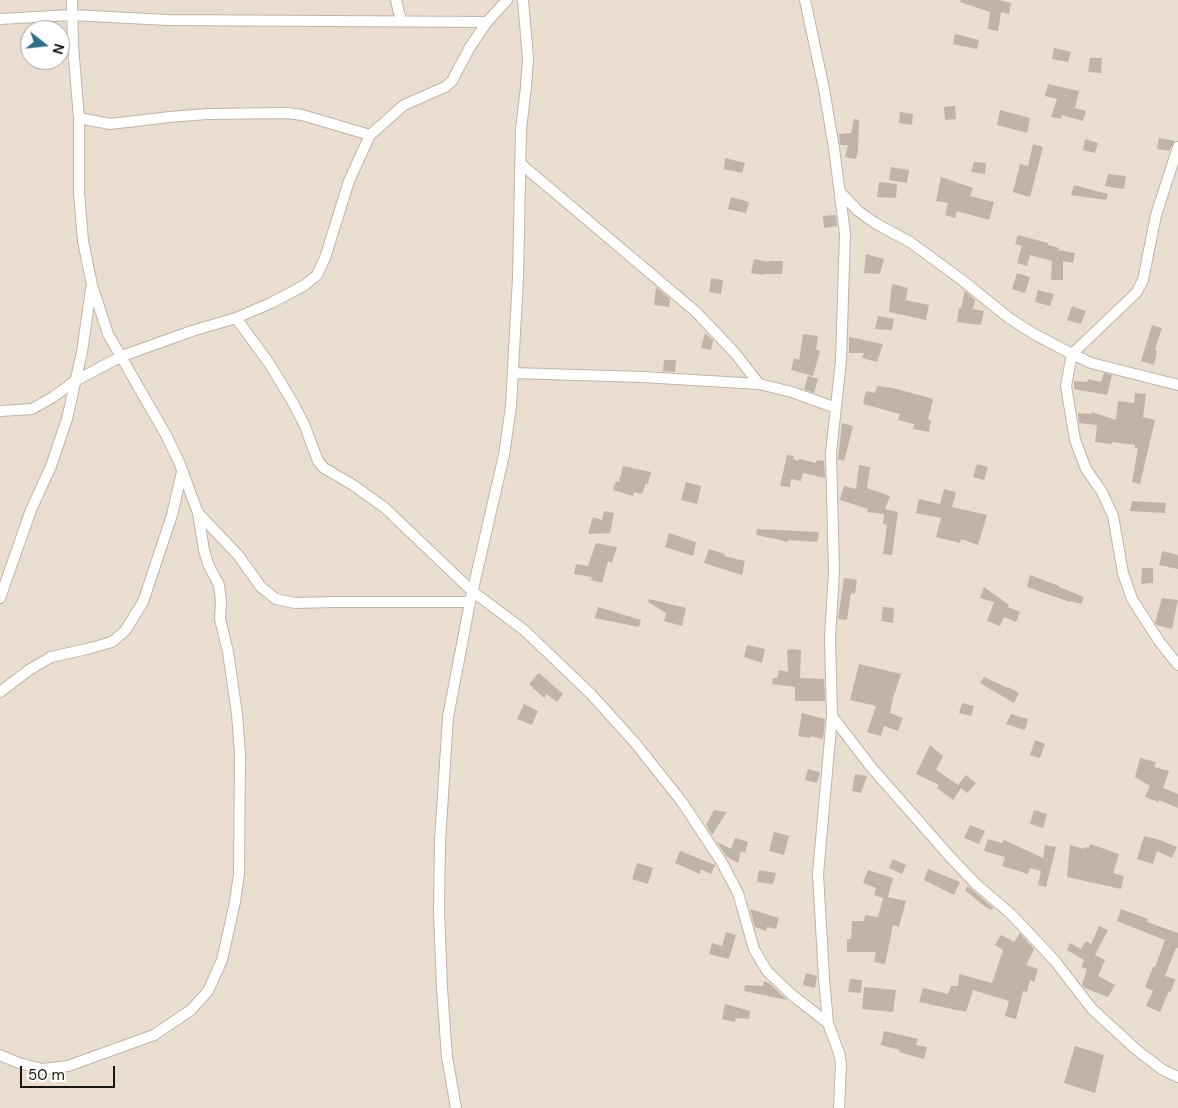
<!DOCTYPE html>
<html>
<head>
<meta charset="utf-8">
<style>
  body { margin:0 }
  #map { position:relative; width:1178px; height:1108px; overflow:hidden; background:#e9decf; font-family:"DM Sans",sans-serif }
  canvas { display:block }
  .north { position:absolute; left:20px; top:20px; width:50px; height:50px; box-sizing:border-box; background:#fff; border:1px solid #a3a2a0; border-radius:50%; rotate:106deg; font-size:14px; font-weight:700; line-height:20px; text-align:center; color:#1a1712 }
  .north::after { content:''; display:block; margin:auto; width:18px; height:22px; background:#326e85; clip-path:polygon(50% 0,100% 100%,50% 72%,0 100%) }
  .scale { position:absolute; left:20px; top:1066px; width:95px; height:22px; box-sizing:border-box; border:2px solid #1a1712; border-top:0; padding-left:6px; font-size:15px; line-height:18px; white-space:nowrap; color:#1a1712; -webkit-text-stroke:4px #fff; paint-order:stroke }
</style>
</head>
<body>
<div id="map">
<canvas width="1178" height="1108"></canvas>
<div class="north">N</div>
<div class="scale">50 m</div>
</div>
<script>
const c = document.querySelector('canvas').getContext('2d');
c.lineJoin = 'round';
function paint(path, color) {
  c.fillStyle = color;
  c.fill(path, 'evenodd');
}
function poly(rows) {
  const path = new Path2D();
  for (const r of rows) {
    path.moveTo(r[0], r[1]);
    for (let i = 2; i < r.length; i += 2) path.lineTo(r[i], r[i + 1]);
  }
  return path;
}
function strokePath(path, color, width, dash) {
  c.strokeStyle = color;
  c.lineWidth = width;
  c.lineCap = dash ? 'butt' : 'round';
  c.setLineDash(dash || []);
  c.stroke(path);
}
paint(poly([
  [961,0,999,0,1011,3,1009,14,1001,12,998,31,988,29,990,12,960,2],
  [955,34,979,40,977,49,953,44],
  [1054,48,1071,52,1068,62,1052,59],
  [1090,58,1102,58,1101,73,1088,72],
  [1048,84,1079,91,1075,108,1086,111,1083,121,1062,115,1061,119,1051,117,1057,99,1045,96],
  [955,106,956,119,945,120,944,107],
  [1000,110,1030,118,1027,133,997,125],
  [900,112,913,114,912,125,899,123],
  [854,119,859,120,858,151,856,159,845,157,848,145,840,145,839,134,851,133],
  [1159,138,1175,141,1169,151,1157,149],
  [1085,139,1098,143,1095,153,1083,150],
  [1033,144,1043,147,1030,197,1013,192,1020,164,1028,166],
  [725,158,745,163,742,173,724,169],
  [974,162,986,163,985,174,971,172],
  [891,167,909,170,907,183,889,180],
  [1108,174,1126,176,1124,189,1105,186],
  [941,177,973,188,970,196,994,202,989,220,957,211,955,218,945,215,948,203,936,201],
  [879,182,897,184,896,198,877,197],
  [1074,185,1108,194,1106,200,1071,195],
  [731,197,749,202,746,213,728,209],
  [836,215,837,226,824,228,823,216],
  [1018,235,1048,243,1048,245,1059,248,1058,250,1075,253,1073,263,1063,261,1063,280,1051,280,1052,261,1030,255,1027,266,1017,263,1022,246,1015,244],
  [866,254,884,259,880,274,864,273],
  [754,259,769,262,769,261,783,261,782,274,763,274,763,275,751,273],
  [1017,273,1030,277,1025,293,1012,289],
  [711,278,723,280,721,294,709,292],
  [892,284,908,288,906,300,929,305,926,320,889,312],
  [656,287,670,299,669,307,654,305],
  [1038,290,1054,294,1050,306,1035,302],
  [965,291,975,300,973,309,984,311,981,325,957,322,959,308,961,308],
  [1072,306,1086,311,1081,324,1067,320],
  [878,316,894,319,892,330,875,329],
  [1152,325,1162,328,1155,350,1157,351,1154,365,1141,361],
  [705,333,713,340,711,350,701,348],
  [803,334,818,336,816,350,820,351,813,376,791,370,794,358,799,360],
  [849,337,883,344,877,362,862,358,864,353,849,353],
  [664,360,676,360,675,372,663,371],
  [1104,373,1112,375,1107,395,1074,389,1074,381,1087,382,1088,379,1101,382],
  [808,376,818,379,814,393,804,389],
  [877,386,893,388,933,399,928,420,931,420,929,432,913,429,914,424,898,420,900,414,863,404,866,391,875,393],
  [1135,393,1146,394,1143,417,1155,420,1140,484,1132,482,1138,448,1135,448,1135,445,1112,442,1112,444,1095,442,1097,425,1079,423,1078,416,1078,413,1091,414,1092,412,1116,420,1118,401,1134,403],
  [842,423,853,426,844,461,838,459],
  [787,455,794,456,793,459,798,461,799,459,816,463,817,460,824,461,825,478,803,473,801,481,791,479,790,487,780,486],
  [977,464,988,467,984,480,973,477],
  [859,465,870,467,867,488,890,496,885,509,898,512,892,555,883,554,887,525,883,524,884,514,867,512,868,509,840,500,844,486,856,489],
  [623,466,651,472,648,484,646,483,642,494,634,492,633,496,613,490,616,481,619,482],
  [686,482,701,486,697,504,681,500],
  [944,489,956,492,952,507,987,515,978,545,961,539,960,543,936,537,941,518,916,513,919,499,940,504],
  [1132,501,1166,503,1165,513,1130,511],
  [604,511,614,513,610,533,588,534,593,517,602,520],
  [757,529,819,532,817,542,788,540,788,542,771,538,756,535],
  [669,533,696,542,693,556,665,547],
  [596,543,617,547,612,563,608,561,602,583,591,580,592,577,574,574,576,564,588,566],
  [709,549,725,554,724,556,745,561,742,575,704,563],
  [1162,551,1178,555,1178,569,1159,565],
  [1142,568,1153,568,1153,583,1141,584],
  [1030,575,1059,586,1059,587,1084,597,1081,604,1071,601,1070,602,1027,587],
  [844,578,857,580,855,594,851,593,847,620,838,619],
  [984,587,1009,605,1008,607,1020,612,1016,622,1004,617,1000,626,987,621,994,602,980,598],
  [1162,598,1178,600,1172,629,1157,625,1155,623],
  [649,599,686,608,682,626,664,621,666,613,648,602],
  [598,607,641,620,639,627,595,618],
  [883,607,894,608,893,623,881,621],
  [747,645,765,649,762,663,744,657],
  [793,649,801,650,800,678,824,679,825,701,795,701,795,687,772,684,773,678,777,678,779,670,788,672,787,650],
  [859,664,901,674,893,698,890,713,903,718,898,731,884,726,881,736,867,732,876,706,850,700],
  [539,673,563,694,557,702,546,694,544,698,529,684],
  [984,677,1008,688,1008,687,1019,693,1014,703,980,683],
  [962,703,974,706,971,716,959,713],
  [524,704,538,711,532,725,517,719],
  [802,713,825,719,823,739,811,736,810,738,798,736],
  [1011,714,1028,719,1025,730,1006,724],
  [1035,740,1045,744,1040,758,1030,755],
  [930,745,943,756,936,770,958,785,966,775,976,783,967,793,961,788,953,800,937,788,939,785,916,774],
  [1140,758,1156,762,1154,767,1169,771,1163,788,1178,794,1178,808,1159,800,1159,802,1145,797,1150,786,1135,777],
  [808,769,820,772,817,783,805,780],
  [855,774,867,776,861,793,852,791],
  [714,810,727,812,712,835,706,825],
  [1034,810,1047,814,1043,828,1030,824],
  [970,825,985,831,979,844,964,838],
  [774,832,789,836,784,855,769,851],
  [1144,836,1160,840,1177,847,1172,858,1157,851,1153,864,1137,859],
  [735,838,748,842,745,853,741,851,738,863,726,856,717,842,731,849],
  [988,839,1002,843,1004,840,1043,858,1045,845,1056,847,1046,887,1038,885,1041,871,1030,868,1028,874,1002,866,1005,857,984,851],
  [1090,844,1119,854,1113,873,1124,876,1121,889,1067,877,1070,845,1084,849,1084,847,1089,848],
  [680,851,715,865,711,874,701,869,700,874,675,863],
  [893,859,906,865,902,874,889,868],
  [637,863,653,868,648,884,632,879],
  [928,869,960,882,954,895,924,880],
  [759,870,776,873,773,884,757,882],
  [868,870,893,878,888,897,906,901,899,927,893,925,885,964,874,962,876,952,847,952,847,939,851,939,852,921,864,921,865,915,878,917,883,898,874,895,876,888,863,883],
  [968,886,993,908,992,910,984,906,965,890],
  [750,909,779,918,776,929,767,927,766,931,755,927],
  [1121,909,1148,919,1147,922,1178,933,1178,948,1176,948,1165,976,1175,979,1171,992,1169,991,1160,1012,1146,1006,1153,991,1145,987,1153,967,1155,967,1165,940,1117,921],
  [1099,926,1108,930,1095,955,1105,960,1098,976,1115,985,1108,997,1085,988,1082,985,1087,969,1081,967,1084,960,1067,950,1070,943,1081,949,1086,941,1091,944],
  [726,932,736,935,729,959,709,954,712,943,722,946],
  [1020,933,1034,949,1026,965,1038,969,1034,982,1030,980,1027,992,1023,991,1016,1019,1005,1016,1009,1001,973,990,966,1012,919,1002,923,988,948,994,951,986,958,986,959,974,992,983,1003,950,995,945,1001,935,1014,942],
  [806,973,817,976,815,988,803,985],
  [850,979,862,980,861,993,848,992],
  [764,981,769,983,787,1000,744,991,745,985,763,986],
  [864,987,896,990,893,1012,862,1009],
  [725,1004,750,1011,749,1019,736,1018,735,1022,722,1019],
  [884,1031,918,1039,916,1045,927,1047,924,1059,899,1052,900,1050,881,1045],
  [1075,1046,1104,1055,1095,1093,1064,1083]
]), '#bfb4a6');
const street = poly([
  [72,0,73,46,79,118,79,193,83,241,92,285,108,334,166,435,179,462,198,513,238,555,261,587,276,599,295,603,334,602,470,602],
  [396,0,401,21],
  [805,0,824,89,834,148,845,234,841,360,831,453,834,571,830,638,832,716,818,874,824,978,828,1023,839,1053,841,1064,839,1108],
  [0,19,72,15,168,20,487,22],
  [79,118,110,124,170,117,207,114,287,113,302,115,370,135],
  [1178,147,1156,215,1143,280,1136,293,1072,354,1066,386,1075,440,1086,469,1102,492,1113,516,1123,573,1132,599,1159,641,1178,665],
  [521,164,695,311,735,353,759,384],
  [840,192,858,211,875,223,910,242,962,280,1009,318,1034,334,1072,354,1091,363,1178,385],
  [236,318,269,363,292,401,304,424,318,461,324,468,353,485,385,508,472,591,524,630,591,694,636,744,682,802,721,861,738,893,754,949,767,971,792,995,828,1023],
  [513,373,643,377,759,384,792,392,836,408],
  [0,411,32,409,53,397,75,381,122,356,192,331,236,318,271,303,305,285,317,275,325,258,349,181,370,135,404,105,445,87,452,81,470,47,487,22,507,0],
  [0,598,31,510,51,466,67,419,82,352,91,289],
  [0,692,29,670,51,657,87,649,112,642,125,631,143,602,172,515,182,472],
  [832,716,871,767,952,859,976,884,1011,914,1055,961,1092,1009,1138,1051,1163,1070,1178,1077],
  [0,1055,19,1063,42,1069,68,1066,154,1035,191,1010,208,991,222,960,235,902,239,874,240,754,237,714,228,652,220,619,221,601,219,585,208,564,204,550,198,513],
  [456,1108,447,1057,442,988,439,911,440,841,448,717,470,602,504,455,511,406,518,278,521,129,526,87,528,58,523,0]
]);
strokePath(street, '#c0b5a7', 12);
strokePath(street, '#fff', 10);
</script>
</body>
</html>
